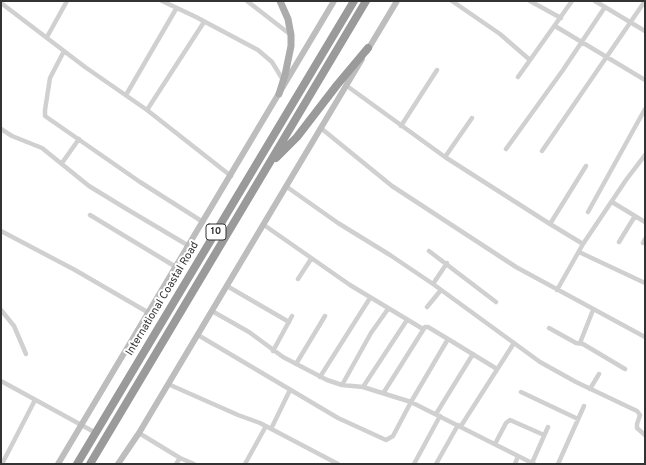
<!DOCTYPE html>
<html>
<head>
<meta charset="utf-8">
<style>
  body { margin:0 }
  #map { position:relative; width:646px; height:465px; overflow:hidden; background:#fff; font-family:Overpass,sans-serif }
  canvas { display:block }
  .frame { position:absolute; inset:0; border:2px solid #333; pointer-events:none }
</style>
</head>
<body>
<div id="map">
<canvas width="646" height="465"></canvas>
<div class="frame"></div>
</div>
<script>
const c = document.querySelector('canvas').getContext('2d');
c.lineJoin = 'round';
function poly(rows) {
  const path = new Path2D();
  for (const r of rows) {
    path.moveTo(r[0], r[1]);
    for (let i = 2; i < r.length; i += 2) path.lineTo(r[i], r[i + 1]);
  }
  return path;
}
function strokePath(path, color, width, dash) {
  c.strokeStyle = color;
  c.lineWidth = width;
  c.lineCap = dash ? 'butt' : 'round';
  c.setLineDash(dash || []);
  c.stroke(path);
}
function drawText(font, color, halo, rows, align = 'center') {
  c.font = font + ' Overpass,sans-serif';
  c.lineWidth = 4;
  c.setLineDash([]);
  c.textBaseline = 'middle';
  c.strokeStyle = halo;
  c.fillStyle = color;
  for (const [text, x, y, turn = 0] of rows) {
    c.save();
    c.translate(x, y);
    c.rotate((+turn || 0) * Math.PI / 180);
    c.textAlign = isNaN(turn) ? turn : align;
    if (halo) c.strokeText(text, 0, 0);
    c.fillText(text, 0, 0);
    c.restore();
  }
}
strokePath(poly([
  [162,1,196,17,258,50,272,62,283,80],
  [247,1,291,35],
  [452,1,500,34,530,60],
  [530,1,561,18],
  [595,1,645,31],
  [1,3,85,67,147,110,231,176],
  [555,26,645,80],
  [47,37,67,1],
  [64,51,50,78,45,110,45,116,140,182,203,222],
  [518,77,572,1],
  [347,86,445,157,550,224,583,244],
  [126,95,176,9],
  [147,110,204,22],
  [401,126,437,70],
  [1,129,12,136,42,148,89,186,125,208,189,246],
  [322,129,392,186,516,267,645,337],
  [506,149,563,70,605,7],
  [542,151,645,1],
  [445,157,472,118],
  [62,163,79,139],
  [287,187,338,223,390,255,433,284,540,362,576,382,637,411,640,415,637,424,637,428,645,435],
  [612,202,645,222],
  [588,212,645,109],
  [90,215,176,267],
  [550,224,586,166],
  [264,225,350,285,423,329],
  [1,231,75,270,149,313],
  [619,242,635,216],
  [643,243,645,239],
  [429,251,496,302],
  [579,252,645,283],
  [298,279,311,259],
  [433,284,447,263],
  [227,286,289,322],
  [557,290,583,244,626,180,645,155],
  [427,307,441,290],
  [1,310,14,326,26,354],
  [212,311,249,332,283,357,327,380,342,385,363,387,411,402,534,464],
  [549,328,576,343,583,344,625,369],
  [198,335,338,418,386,440,393,436,411,402,448,339],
  [580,343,593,310],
  [273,351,292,316],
  [296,364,325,316],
  [320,377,370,298],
  [1,381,96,433],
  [168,384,238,415,260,423,338,464],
  [342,385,371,333,388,309],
  [363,387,407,320],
  [590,389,599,374],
  [384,392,425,327,428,327,448,339,497,369],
  [521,392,578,419],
  [436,414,473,354],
  [461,426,514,343],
  [271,429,290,390],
  [139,433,180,458,194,464],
  [495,444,506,423,510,420,544,435],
  [532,463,548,427],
  [2,464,35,400],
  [176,464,180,458],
  [245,464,266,426],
  [414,464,440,416],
  [436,464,458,425],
  [515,464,518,456],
  [558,464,584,406]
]), '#d0d0d0', 4.5);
strokePath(poly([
  [367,51,397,1],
  [58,464,334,1],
  [118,464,139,433,362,59]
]), '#bdbdbd', 6);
strokePath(poly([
  [279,94,285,75,291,46,291,35,288,19,280,1]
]), '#ababab', 7);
strokePath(poly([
  [276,158,297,137,337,85,368,48],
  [77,464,354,1],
  [90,464,366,1]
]), '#9a9a9a', 8);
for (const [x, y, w] of [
  [216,232,20]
]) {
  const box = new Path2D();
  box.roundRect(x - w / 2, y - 8, w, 16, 3);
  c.fillStyle = '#fff';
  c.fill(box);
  strokePath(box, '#333', 1);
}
drawText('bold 10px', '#333', null, [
  ["10",216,232]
]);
drawText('11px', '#333', '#fff', [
  ["International Coastal Road",163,299,-59]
]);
</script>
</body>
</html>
